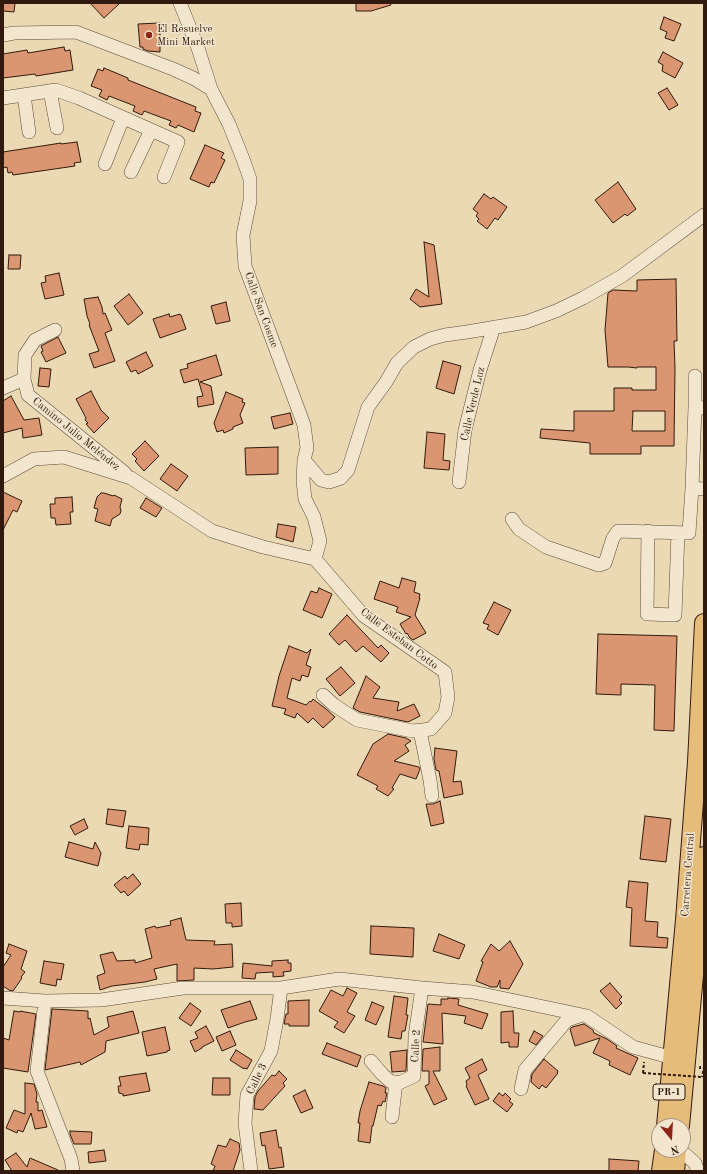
<!DOCTYPE html>
<html>
<head>
<meta charset="utf-8">
<style>
  body { margin:0 }
  #map { position:relative; width:707px; height:1174px; overflow:hidden; background:#ebd9b4; font-family:"Old Standard TT",serif }
  canvas { display:block }
  .frame { position:absolute; inset:0; border:4px solid #32190d; pointer-events:none }
  .north { position:absolute; left:651px; top:1118px; width:40px; height:40px; box-sizing:border-box; background:#f2e6ce; border:1px solid #a59481; border-radius:50%; rotate:162deg; font-size:11px; font-weight:700; line-height:16px; text-align:center; color:#32190d }
  .north::after { content:''; display:block; margin:auto; width:14px; height:18px; background:#8f2418; clip-path:polygon(50% 0,100% 100%,50% 72%,0 100%) }
</style>
</head>
<body>
<div id="map">
<canvas width="707" height="1174"></canvas>
<div class="frame"></div>
<div class="north">N</div>
</div>
<script>
const c = document.querySelector('canvas').getContext('2d');
c.lineJoin = 'round';
function paint(path, color) {
  c.fillStyle = color;
  c.fill(path, 'evenodd');
}
function poly(rows) {
  const path = new Path2D();
  for (const r of rows) {
    path.moveTo(r[0], r[1]);
    for (let i = 2; i < r.length; i += 2) path.lineTo(r[i], r[i + 1]);
  }
  return path;
}
function strokePath(path, color, width, dash) {
  c.strokeStyle = color;
  c.lineWidth = width;
  c.lineCap = dash ? 'butt' : 'round';
  c.setLineDash(dash || []);
  c.stroke(path);
}
function drawText(font, color, halo, rows, align = 'center') {
  c.font = font + ' "Old Standard TT",serif';
  c.lineWidth = 3;
  c.setLineDash([]);
  c.textBaseline = 'middle';
  c.strokeStyle = halo;
  c.fillStyle = color;
  for (const [text, x, y, turn = 0] of rows) {
    c.save();
    c.translate(x, y);
    c.rotate((+turn || 0) * Math.PI / 180);
    c.textAlign = isNaN(turn) ? turn : align;
    if (halo) c.strokeText(text, 0, 0);
    c.fillText(text, 0, 0);
    c.restore();
  }
}
const building = poly([
  [3,3,15,3,14,12,3,11,3,3],
  [90,3,120,3,104,18,90,3],
  [356,3,390,3,391,5,371,11,356,11,356,3],
  [664,17,681,24,674,41,665,38,667,32,660,29,664,17],
  [160,23,160,52,148,51,143,49,143,47,140,47,138,24,160,23],
  [64,47,65,51,70,50,73,70,36,76,35,74,3,78,3,54,27,50,28,53,64,47],
  [663,52,683,63,675,78,662,71,663,65,658,62,663,52],
  [104,68,128,78,128,80,196,107,195,111,201,113,194,132,178,125,176,128,169,125,171,121,144,111,142,115,133,111,135,106,109,96,107,100,99,96,102,90,91,86,98,69,103,71,104,68],
  [667,88,678,105,669,110,658,93,667,88],
  [77,142,81,162,74,163,75,166,13,175,12,172,8,173,7,167,3,168,3,152,61,143,61,144,77,142],
  [205,145,224,153,221,158,225,160,214,183,211,182,209,187,190,179,205,145],
  [618,182,636,209,627,216,625,214,613,223,595,200,618,182],
  [484,194,491,199,493,197,507,207,498,220,495,218,487,229,477,221,479,219,476,216,478,213,473,209,484,194],
  [424,242,434,245,442,304,420,307,410,299,416,289,429,297,424,242],
  [9,255,21,255,20,269,8,269,9,255],
  [59,273,64,295,45,299,41,283,46,282,45,276,59,273],
  [676,279,677,341,674,341,675,368,674,446,641,446,641,454,590,454,590,443,540,438,541,429,574,431,574,411,614,411,614,388,632,388,632,390,656,390,656,367,637,367,637,368,628,367,608,367,605,330,608,293,613,290,637,291,637,280,676,279],
  [633,411,665,411,665,431,632,431,633,411],
  [129,294,143,313,128,325,114,306,129,294],
  [98,297,102,307,103,314,105,313,112,330,105,333,115,361,94,368,89,354,99,351,89,325,90,324,87,316,84,299,98,297],
  [226,302,230,321,216,324,211,306,226,302],
  [169,314,170,317,180,314,180,315,181,315,186,329,160,338,153,319,169,314],
  [58,337,66,353,46,362,41,352,43,351,41,346,58,337],
  [146,352,153,366,138,374,136,370,131,372,126,362,146,352],
  [216,355,222,375,200,382,211,386,214,404,198,407,197,397,203,396,198,379,184,383,180,370,188,368,187,364,216,355],
  [443,361,461,366,454,394,436,388,443,361],
  [40,368,51,369,49,387,38,386,40,368],
  [91,391,101,410,109,418,94,433,86,424,88,423,85,420,86,418,76,399,91,391],
  [226,392,243,399,242,402,245,403,240,415,243,423,233,427,233,429,224,433,223,430,217,432,214,423,226,392],
  [11,396,24,420,39,418,42,435,23,438,22,428,3,433,3,401,11,396],
  [290,413,293,424,274,429,271,417,290,413],
  [427,432,445,434,443,460,450,461,449,470,424,468,427,432],
  [145,441,159,456,144,471,135,461,137,459,132,454,145,441],
  [278,447,278,474,246,475,245,448,278,447],
  [171,464,188,476,177,491,160,479,171,464],
  [3,492,22,501,17,512,13,510,3,530,3,492],
  [101,493,104,493,113,496,114,495,122,499,120,507,121,511,120,514,112,519,110,526,95,521,98,509,94,508,97,497,101,493],
  [72,497,73,512,70,512,71,524,56,525,55,518,51,518,50,504,55,504,55,498,72,497],
  [146,498,162,508,156,517,140,508,146,498],
  [278,524,296,527,293,542,276,537,278,524],
  [402,578,416,582,414,592,420,594,419,598,420,598,415,615,426,633,413,640,410,638,407,633,406,634,400,624,411,617,396,612,398,607,374,599,380,581,399,588,402,578],
  [319,588,332,594,322,618,303,610,311,591,317,593,319,588],
  [494,602,511,610,498,635,487,629,489,625,483,623,494,602],
  [347,615,378,648,381,645,389,653,381,662,363,646,356,652,345,640,339,645,329,634,347,615],
  [598,634,677,636,674,731,654,730,655,685,621,684,621,695,596,694,598,634],
  [289,646,307,653,311,649,306,665,311,667,308,677,302,675,300,681,292,678,287,698,306,705,310,701,311,702,313,699,326,709,335,717,323,728,313,718,308,723,297,713,295,718,284,714,286,709,272,706,279,676,289,646],
  [341,667,355,683,340,696,326,679,341,667],
  [366,676,380,687,373,698,399,702,397,711,414,704,420,716,408,722,360,712,353,708,366,676],
  [388,734,406,738,411,741,405,745,409,751,394,761,419,767,420,769,416,779,400,774,392,788,394,789,388,796,376,789,378,786,357,775,373,744,388,734],
  [435,748,457,751,453,782,461,781,463,794,444,798,439,771,436,770,434,759,435,748],
  [440,801,444,823,431,826,426,804,433,804,440,801],
  [108,809,126,811,123,827,106,824,108,809],
  [645,816,671,819,666,862,640,859,645,816],
  [84,819,88,828,75,835,70,826,84,819],
  [129,826,149,828,148,845,140,844,139,850,126,848,129,826],
  [69,842,93,849,95,842,101,853,98,866,65,857,69,842],
  [133,874,141,884,128,896,124,891,121,893,114,885,125,876,127,879,133,874],
  [629,881,648,883,645,921,658,922,657,937,668,938,667,948,630,946,632,908,626,907,629,881],
  [241,903,242,926,232,927,232,923,226,923,225,904,241,903],
  [181,918,186,940,215,941,214,945,232,944,233,967,213,969,194,968,194,980,177,981,177,964,154,969,157,979,145,982,112,986,100,990,97,976,105,973,100,955,113,952,117,961,135,960,135,963,152,958,145,929,155,926,156,928,171,925,170,921,181,918],
  [371,926,414,928,413,957,370,954,371,926],
  [439,934,465,945,459,959,433,951,439,934],
  [510,941,523,964,509,989,500,988,500,980,497,987,491,987,476,981,483,962,481,961,491,944,499,951,510,941],
  [9,944,27,951,21,969,25,972,21,977,22,978,13,991,9,990,3,986,3,967,11,955,6,953,9,944],
  [288,960,288,963,291,963,291,971,283,972,284,976,273,977,273,972,256,973,255,979,242,978,243,963,272,966,272,961,288,960],
  [44,961,64,964,61,980,57,979,56,986,40,983,44,961],
  [610,983,622,997,619,1000,622,1003,616,1009,600,991,610,983],
  [347,988,357,993,347,1012,355,1016,344,1033,334,1027,338,1022,319,1011,331,990,343,996,347,988],
  [394,996,408,998,406,1015,408,1015,405,1031,402,1031,401,1039,388,1037,394,996],
  [448,998,459,999,458,1005,488,1014,482,1029,464,1023,466,1016,442,1013,443,1044,423,1042,428,1004,441,1005,441,999,448,999,448,998],
  [309,1000,309,1026,289,1026,289,1024,284,1024,286,1014,288,1014,288,1001,309,1000],
  [250,1001,257,1019,245,1022,228,1028,221,1010,250,1001],
  [372,1002,384,1007,376,1025,365,1020,372,1002],
  [190,1003,201,1011,191,1026,179,1018,190,1003],
  [52,1009,88,1011,88,1019,90,1018,94,1035,109,1027,107,1017,133,1011,139,1033,106,1041,105,1052,81,1065,80,1062,45,1070,52,1009],
  [14,1011,20,1012,20,1011,36,1014,28,1072,3,1068,3,1038,9,1040,14,1011],
  [513,1011,514,1033,519,1033,518,1047,509,1047,509,1042,501,1043,501,1012,513,1011],
  [584,1024,593,1030,594,1033,607,1039,617,1046,616,1048,638,1058,630,1075,609,1065,610,1061,593,1053,600,1038,575,1046,570,1029,572,1027,584,1024],
  [206,1026,214,1041,202,1047,202,1048,195,1052,190,1041,198,1038,195,1032,206,1026],
  [165,1027,170,1050,167,1051,167,1052,147,1056,142,1032,165,1027],
  [230,1031,236,1045,222,1051,216,1037,230,1031],
  [534,1031,543,1036,536,1045,529,1041,534,1031],
  [327,1043,361,1056,357,1067,322,1054,327,1043],
  [440,1047,440,1071,433,1071,447,1099,434,1105,425,1086,429,1084,429,1071,422,1071,423,1049,440,1047],
  [236,1050,252,1060,247,1069,244,1068,244,1069,230,1060,236,1050],
  [407,1050,406,1071,392,1072,390,1052,407,1050],
  [482,1059,487,1070,478,1075,489,1099,475,1105,466,1086,467,1085,466,1081,470,1078,465,1068,482,1059],
  [544,1059,558,1071,557,1073,558,1073,546,1088,542,1085,539,1089,531,1082,532,1074,544,1059],
  [279,1071,287,1079,283,1083,285,1086,263,1110,254,1109,255,1097,258,1091,272,1075,275,1076,279,1071],
  [146,1073,150,1091,123,1096,123,1094,119,1093,118,1086,121,1086,119,1077,146,1073],
  [213,1078,230,1078,230,1095,212,1095,213,1078],
  [369,1082,383,1086,386,1088,385,1093,387,1093,385,1102,383,1101,381,1106,378,1105,373,1126,372,1126,370,1143,358,1141,360,1123,358,1123,360,1111,369,1082],
  [25,1083,34,1084,37,1094,36,1102,38,1102,38,1111,42,1110,47,1127,35,1129,31,1113,23,1132,18,1130,17,1133,6,1128,14,1110,25,1114,25,1083],
  [305,1090,313,1108,301,1113,293,1096,305,1090],
  [499,1093,503,1096,505,1093,511,1099,509,1101,513,1104,507,1112,493,1101,499,1093],
  [276,1130,279,1148,281,1147,284,1167,269,1169,265,1145,262,1146,260,1133,276,1130],
  [70,1131,92,1132,91,1144,74,1144,70,1134,70,1131],
  [230,1139,239,1143,240,1150,233,1171,213,1171,215,1166,211,1164,218,1145,226,1147,230,1139],
  [104,1150,106,1161,89,1163,88,1152,104,1150],
  [16,1153,27,1167,30,1158,58,1170,58,1171,12,1171,5,1160,16,1153],
  [609,1159,639,1161,638,1171,609,1171,609,1159]
]);
paint(building, '#da9670');
strokePath(building, '#32190d', 1);
const minor = poly([
  [180,3,198,48,211,89],
  [3,35,14,33,76,32,173,69,193,78,211,89,229,124,243,159,250,179,250,201,243,235,245,266,304,425,307,448,304,460,303,481,305,499,314,517,320,541,315,559],
  [50,91,57,128],
  [24,95,29,132],
  [3,98,56,90,79,98,178,142,164,177],
  [105,164,123,118],
  [131,172,151,130],
  [55,330,35,340,25,355,24,379,28,395,125,473],
  [3,388,24,379],
  [695,407,695,376],
  [704,408,695,407,692,488,704,489],
  [304,460,321,480,329,482,341,478,348,470,368,407,386,382,397,363,414,347,430,339,445,335,467,332,526,322,556,311,583,298,622,276,704,215],
  [3,476,34,459,64,457,131,478,212,531,263,547,315,559],
  [459,482,465,430,480,370,494,327],
  [512,519,519,529,546,547,599,565,605,563,613,538,618,531,689,533,692,488],
  [648,531,647,614,675,615,678,533],
  [315,559,364,616,445,672,448,697,445,713,431,729,413,731,357,720,334,705,323,695],
  [420,731,430,780,432,796],
  [3,998,45,1001,101,1000,183,988,281,988,339,979,422,988,473,992,587,1016,633,1047,673,1058,680,1058],
  [45,1001,37,1071,71,1159,73,1171],
  [371,1061,382,1074,391,1082,399,1083,414,1076,415,1036,422,988],
  [521,1089,525,1070,567,1020,582,1015],
  [392,1117,396,1082],
  [680,1150,695,1163,698,1171],
  [251,1171,245,1123,247,1095,271,1051,277,1019,281,988]
]);
const highway = poly([
  [666,1126,685,920,697,762,704,623],
  [680,1126,699,921,704,856],
  [661,1171,664,1150],
  [675,1171,677,1150]
]);
strokePath(minor, '#604937', 14);
strokePath(highway, '#32190d', 20);
strokePath(poly([
  [700,1069,700,1067,704,1067,702,1077],
  [643,1073,644,1062]
]), '#32190d', 2, [3, 2]);
strokePath(minor, '#f2e6ce', 13);
strokePath(highway, '#e6bc7a', 18);
strokePath(poly([
  [643,1073,702,1077]
]), '#32190d', 2, [3, 2]);
for (const [x, y, r, color] of [
  [149,35,4,"#8f2418"]
]) {
  const dot = new Path2D();
  dot.arc(x, y, r, 0, 2 * Math.PI);
  c.fillStyle = color;
  c.fill(dot);
  strokePath(dot, '#f2e6ce', 1.5);
}
for (const [x, y, w] of [
  [669,1092,32]
]) {
  const box = new Path2D();
  box.roundRect(x - w / 2, y - 8, w, 16, 3);
  c.fillStyle = '#f2e6ce';
  c.fill(box);
  strokePath(box, '#32190d', 1);
}
drawText('bold 10px', '#32190d', null, [
  ["PR-1",669,1092]
]);
drawText('11px', '#32190d', '#f2e6ce', [
  ["El Resuelve",157,29],
  ["Mini Market",157,42]
], 'left');
drawText('11px', '#32190d', '#f2e6ce', [
  ["Calle San Cosme",261,310,70],
  ["Calle Verde Luz",473,404,-77],
  ["Camino Julio Meléndez",76,434,39],
  ["Calle Esteban Cotto",399,639,37],
  ["Carretera Central",688,875,-86],
  ["Calle 2",416,1046,-87],
  ["Calle 3",257,1079,-64]
]);
</script>
</body>
</html>
